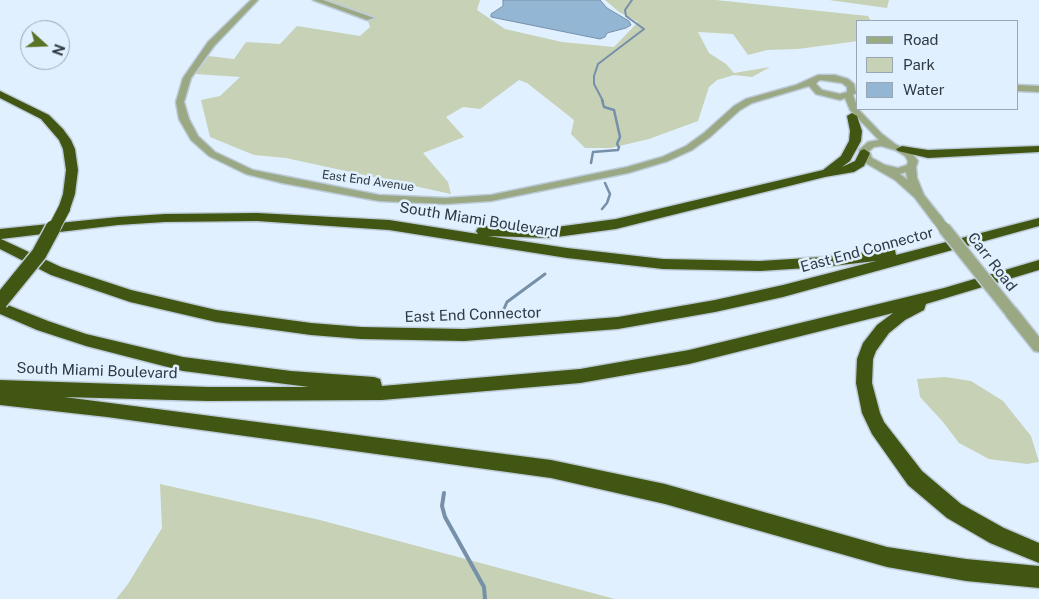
<!DOCTYPE html>
<html>
<head>
<meta charset="utf-8">
<style>
  body { margin:0 }
  #map { position:relative; width:1039px; height:599px; overflow:hidden; background:#e0f0ff; font-family:"Public Sans",sans-serif }
  canvas { display:block }
  .legend { position:absolute; left:856px; top:20px; width:162px; height:90px; box-sizing:border-box; background:#e0f0ff; border:1px solid #99a7b4; margin:0; padding:6px 9px; list-style:none; font-size:15px; color:#2f3943 }
  .legend li { display:flex; align-items:center; gap:10px; height:25px }
  .legend b { width:25px; border:1px solid #99a7b4 }
  .north { position:absolute; left:20px; top:20px; width:50px; height:50px; box-sizing:border-box; background:#e0f0ff; border:1px solid #99a7b4; border-radius:50%; rotate:110deg; font-size:14px; font-weight:700; line-height:20px; text-align:center; color:#2f3943 }
  .north::after { content:''; display:block; margin:auto; width:18px; height:22px; background:#5a7325; clip-path:polygon(50% 0,100% 100%,50% 72%,0 100%) }
</style>
</head>
<body>
<div id="map">
<canvas width="1039" height="599"></canvas>
<ul class="legend">
<li><b style="height:6px;background:#9aa884"></b>Road</li>
<li><b style="height:14px;background:#c6d1b6"></b>Park</li>
<li><b style="height:14px;background:#94b6d5"></b>Water</li>
</ul>
<div class="north">N</div>
</div>
<script>
const c = document.querySelector('canvas').getContext('2d');
c.lineJoin = 'round';
function paint(path, color) {
  c.fillStyle = color;
  c.fill(path, 'evenodd');
}
function poly(rows) {
  const path = new Path2D();
  for (const r of rows) {
    path.moveTo(r[0], r[1]);
    for (let i = 2; i < r.length; i += 2) path.lineTo(r[i], r[i + 1]);
  }
  return path;
}
function strokePath(path, color, width, dash) {
  c.strokeStyle = color;
  c.lineWidth = width;
  c.lineCap = dash ? 'butt' : 'round';
  c.setLineDash(dash || []);
  c.stroke(path);
}
function drawText(font, color, halo, rows, align = 'center') {
  c.font = font + ' "Public Sans",sans-serif';
  c.lineWidth = 5;
  c.setLineDash([]);
  c.textBaseline = 'middle';
  c.strokeStyle = halo;
  c.fillStyle = color;
  for (const [text, x, y, turn = 0] of rows) {
    c.save();
    c.translate(x, y);
    c.rotate((+turn || 0) * Math.PI / 180);
    c.textAlign = isNaN(turn) ? turn : align;
    if (halo) c.strokeText(text, 0, 0);
    c.fillText(text, 0, 0);
    c.restore();
  }
}
paint(poly([
  [321,0,480,0,477,10,505,29,562,42,614,47,638,22,619,12,605,0,716,0,868,16,871,21,858,21,858,41,798,49,767,50,748,55,733,34,698,32,709,53,726,64,734,73,770,67,752,77,734,75,717,80,709,87,698,121,649,139,611,148,585,148,571,134,574,120,527,83,519,80,480,109,463,107,446,117,464,137,423,153,448,182,451,194,286,158,254,155,210,137,201,100,220,96,240,77,195,74,209,56,234,59,246,42,280,44,297,26,360,36,370,27,366,15],
  [829,0,889,0,887,8],
  [945,377,971,381,1003,401,1031,436,1039,462,1027,464,989,459,959,443,943,422,920,397,917,379],
  [160,484,320,520,615,599,116,599,128,584,162,528]
]), '#c6d1b6');
const water = poly([
  [503,0,600,0,607,8,629,21,631,25,626,28,607,33,605,37,600,39,491,17,491,14,503,6,503,0]
]);
paint(water, '#94b6d5');
strokePath(water, '#7690a9', 1);
strokePath(poly([
  [626,16,625,10,632,0],
  [603,101,594,84,594,76,598,64,644,29,626,16]
]), '#7690a9', 2);
strokePath(poly([
  [591,163,593,152,618,150,619,147,617,144,620,137,614,110,604,107,602,100],
  [602,209,607,203,610,194,605,183]
]), '#7690a9', 2.5);
strokePath(poly([
  [503,311,507,302,545,274]
]), '#7690a9', 3);
strokePath(poly([
  [444,493,442,506,445,517,484,587,485,599]
]), '#7690a9', 4);
const minor = poly([
  [251,0,258,0,214,46,191,78,184,102,189,119,198,136,215,152,253,170,379,195,445,198,491,195,627,167,662,157,686,146,704,133,734,106,746,99,796,85,818,75,835,75,848,79,854,84,856,93,853,95,858,109,882,134,895,144,911,152,918,161,916,167,917,178,924,195,943,219,937,223,933,222,915,198,895,180,864,162,859,150,868,142,879,140,850,110,845,98,840,100,816,94,809,86,752,103,740,110,710,137,692,150,668,161,628,173,491,201,445,204,379,201,282,183,246,174,209,156,191,140,179,119,176,102,183,78,208,42,251,0],
  [821,80,842,83,847,87,847,92,840,94,822,90,816,84,818,81,821,80],
  [881,146,895,150,905,156,908,161,907,165,898,168,885,165,872,158,869,151,874,147,881,146],
  [906,172,907,178,908,180,900,174,906,172],
  [313,0,323,0,374,18,367,20,313,0],
  [1018,85,1039,86,1039,92,1018,91,1018,85],
  [1011,307,1016,308,1039,337,1039,352,1034,351,1006,316,1005,312,1006,308,1011,307]
]);
const highway = poly([
  [0,91,49,115,63,129,71,140,75,149,78,170,75,194,69,212,64,213,58,209,63,194,66,170,63,149,59,140,41,119,0,98,0,91],
  [852,113,857,116,862,131,861,141,850,161,842,167,855,161,860,151,864,149,870,153,864,166,854,172,825,177,616,229,549,238,488,236,567,248,663,259,760,261,823,257,890,249,895,250,896,255,1039,218,1039,226,783,297,715,312,618,329,464,341,361,339,311,335,216,322,130,302,86,287,51,275,0,249,0,229,118,217,165,214,257,213,389,220,478,234,476,231,478,228,483,226,549,228,616,219,823,170,841,156,849,141,850,131,847,116,852,113],
  [257,221,389,230,567,258,663,269,760,271,823,267,876,261,783,285,715,300,618,317,464,329,361,327,311,323,216,310,131,290,61,267,1,239,118,225,165,222,257,221],
  [902,146,928,150,1039,146,1039,152,928,158,898,151,896,149,902,146],
  [1039,260,1039,270,926,304,924,310,905,320,889,333,876,351,873,359,872,383,880,413,884,422,922,471,961,504,1004,528,1039,543,1039,563,990,543,947,518,908,485,872,434,862,413,856,383,857,359,863,343,877,325,893,313,689,364,580,383,382,400,208,401,64,397,551,460,665,484,887,547,966,559,1039,566,1039,588,966,581,887,567,665,504,551,478,107,417,0,405,0,380,208,387,309,387,183,371,86,346,37,330,0,314,0,302,48,321,86,334,183,357,291,371,374,377,380,379,382,386,580,369,689,350,944,288,1039,260]
]);
strokePath(minor, '#bdcbd9', 3);
strokePath(highway, '#bdcbd9', 3);
paint(minor, '#9aa884');
paint(highway, '#415612');
const minorBridgeFar1 = poly([
  [937,219,945,230]
]);
const minorBridge = poly([
  [944,228,1011,312]
]);
const highwayBridgeFar1 = poly([
  [53,230,64,209]
]);
const highwayBridge = poly([
  [0,302,39,254,53,228]
]);
strokePath(minorBridgeFar1, '#bdcbd9', 12, []);
strokePath(minorBridge, '#bdcbd9', 15, []);
strokePath(highwayBridgeFar1, '#bdcbd9', 14, []);
strokePath(highwayBridge, '#bdcbd9', 18, []);
strokePath(minorBridgeFar1, '#9aa884', 10);
strokePath(minorBridge, '#9aa884', 12);
strokePath(highwayBridgeFar1, '#415612', 12);
strokePath(highwayBridge, '#415612', 15);
drawText('12px', '#2f3943', '#e0f0ff', [
  ["East End Avenue",368,181,8]
]);
drawText('15px', '#2f3943', '#e0f0ff', [
  ["South Miami Boulevard",479,220,9],
  ["East End Connector",867,250,-15],
  ["Carr Road",992,262,52],
  ["East End Connector",473,315,-2],
  ["South Miami Boulevard",97,371,2]
]);
</script>
</body>
</html>
